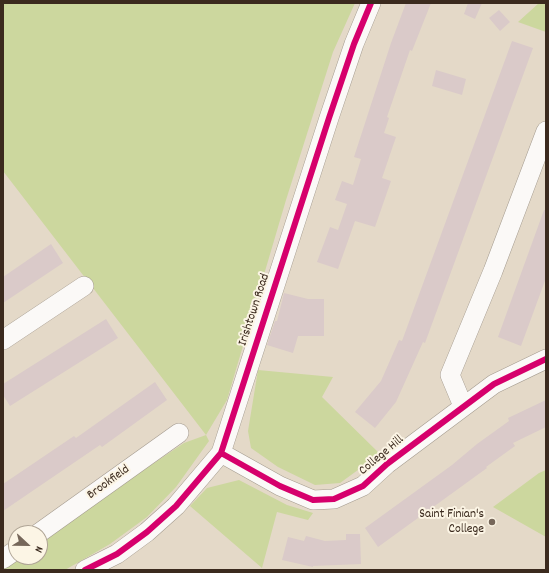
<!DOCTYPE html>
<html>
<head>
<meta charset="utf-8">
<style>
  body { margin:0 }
  #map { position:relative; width:549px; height:573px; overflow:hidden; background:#e4d9c8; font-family:Dekko,sans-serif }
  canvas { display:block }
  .frame { position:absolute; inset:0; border:4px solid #3b2a1e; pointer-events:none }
  .north { position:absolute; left:8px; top:525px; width:40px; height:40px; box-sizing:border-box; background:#fcf5e5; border:1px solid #afa495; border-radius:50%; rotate:112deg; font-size:11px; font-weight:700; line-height:16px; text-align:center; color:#3b2a1e }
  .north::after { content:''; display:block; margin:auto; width:14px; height:18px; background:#76675a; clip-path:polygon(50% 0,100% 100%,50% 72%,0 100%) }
</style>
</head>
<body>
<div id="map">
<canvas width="549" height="573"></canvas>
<div class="frame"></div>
<div class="north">N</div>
</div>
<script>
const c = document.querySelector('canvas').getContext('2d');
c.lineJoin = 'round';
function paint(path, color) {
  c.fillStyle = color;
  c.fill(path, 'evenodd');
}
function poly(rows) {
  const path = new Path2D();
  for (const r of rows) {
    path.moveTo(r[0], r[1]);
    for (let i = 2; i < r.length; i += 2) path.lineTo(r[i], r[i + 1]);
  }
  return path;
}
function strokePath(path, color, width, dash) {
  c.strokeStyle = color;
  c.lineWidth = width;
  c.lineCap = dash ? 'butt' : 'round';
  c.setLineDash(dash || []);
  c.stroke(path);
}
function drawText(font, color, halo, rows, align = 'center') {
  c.font = font + ' Dekko,sans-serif';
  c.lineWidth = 4;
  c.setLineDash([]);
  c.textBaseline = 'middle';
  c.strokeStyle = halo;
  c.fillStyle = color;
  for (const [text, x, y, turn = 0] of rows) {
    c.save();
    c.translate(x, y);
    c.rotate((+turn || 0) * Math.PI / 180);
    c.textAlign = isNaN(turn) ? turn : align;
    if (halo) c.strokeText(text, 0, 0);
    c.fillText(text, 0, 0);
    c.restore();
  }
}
paint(poly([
  [3,3,355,3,333,52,286,200,227,400,206,435,209,441,176,487,147,517,110,544,65,570,3,570,3,563,16,557,40,557,40,539,184,443,206,435,3,171],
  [539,3,546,3,546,32,518,22],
  [258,370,333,377,322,397,380,454,340,483,315,485,278,467,251,448,248,431],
  [546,470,546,537,493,507,539,473],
  [239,480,287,505,313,513,308,520,277,512,262,568,190,506,207,488]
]), '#ccd79e');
paint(poly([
  [406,3,431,3,412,51,410,50,387,117,389,118,384,133,396,137,382,178,391,181,375,227,355,221,338,269,317,262,330,227,338,230,347,204,335,200,342,181,353,185,361,159,354,157,391,43],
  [468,3,482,3,475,19,464,14],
  [499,10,510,22,500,31,489,18],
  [512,41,533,48,425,343,423,342,396,402,375,428,355,412,381,381,399,340,402,341],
  [436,70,466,79,462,95,432,86],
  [544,210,546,210,546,278,521,346,498,337],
  [51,244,63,263,3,303,3,277],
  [284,293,308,299,324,299,324,336,298,336,293,353,267,345,275,321,277,321],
  [106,319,118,338,10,406,3,395,3,384],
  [155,382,167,400,102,447,100,445,3,511,3,484,74,436,76,438],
  [546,400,546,427,513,443,515,446,486,467,487,468,378,547,365,528,452,465,477,444,509,421,508,418],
  [346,534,360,534,361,564,313,566,313,567,282,560,288,537,304,541,306,536,325,541,346,540]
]), '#dacac9');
const street = poly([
  [3,340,84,286],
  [463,406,450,375,493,271,546,131],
  [221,453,280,486,313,500,334,499,363,486,387,464,494,384,546,359],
  [39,533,179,433],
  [3,559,16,550],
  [85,570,117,554,147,532,176,506,221,453,329,118,354,44,371,3]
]);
strokePath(street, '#a49b8f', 20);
strokePath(street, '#fbf9f7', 19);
strokePath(poly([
  [221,453,280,486,313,500,334,499,363,486,387,464,494,384,546,359],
  [85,570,117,554,147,532,176,506,221,453,329,118,354,44,371,3]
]), '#d6006c', 6);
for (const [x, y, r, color] of [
  [492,522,4,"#76675a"]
]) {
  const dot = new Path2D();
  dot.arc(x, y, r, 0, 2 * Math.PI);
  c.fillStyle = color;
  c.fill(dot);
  strokePath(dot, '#fcf5e5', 1.5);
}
drawText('13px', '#3b2a1e', '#fcf5e5', [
  ["Irishtown Road",255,310,-72],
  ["College Hill",382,456,-40],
  ["Brookfield",109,483,-36]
]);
drawText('13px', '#3b2a1e', '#fcf5e5', [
  ["Saint Finian's",484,515],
  ["College",484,530]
], 'right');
</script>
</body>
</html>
